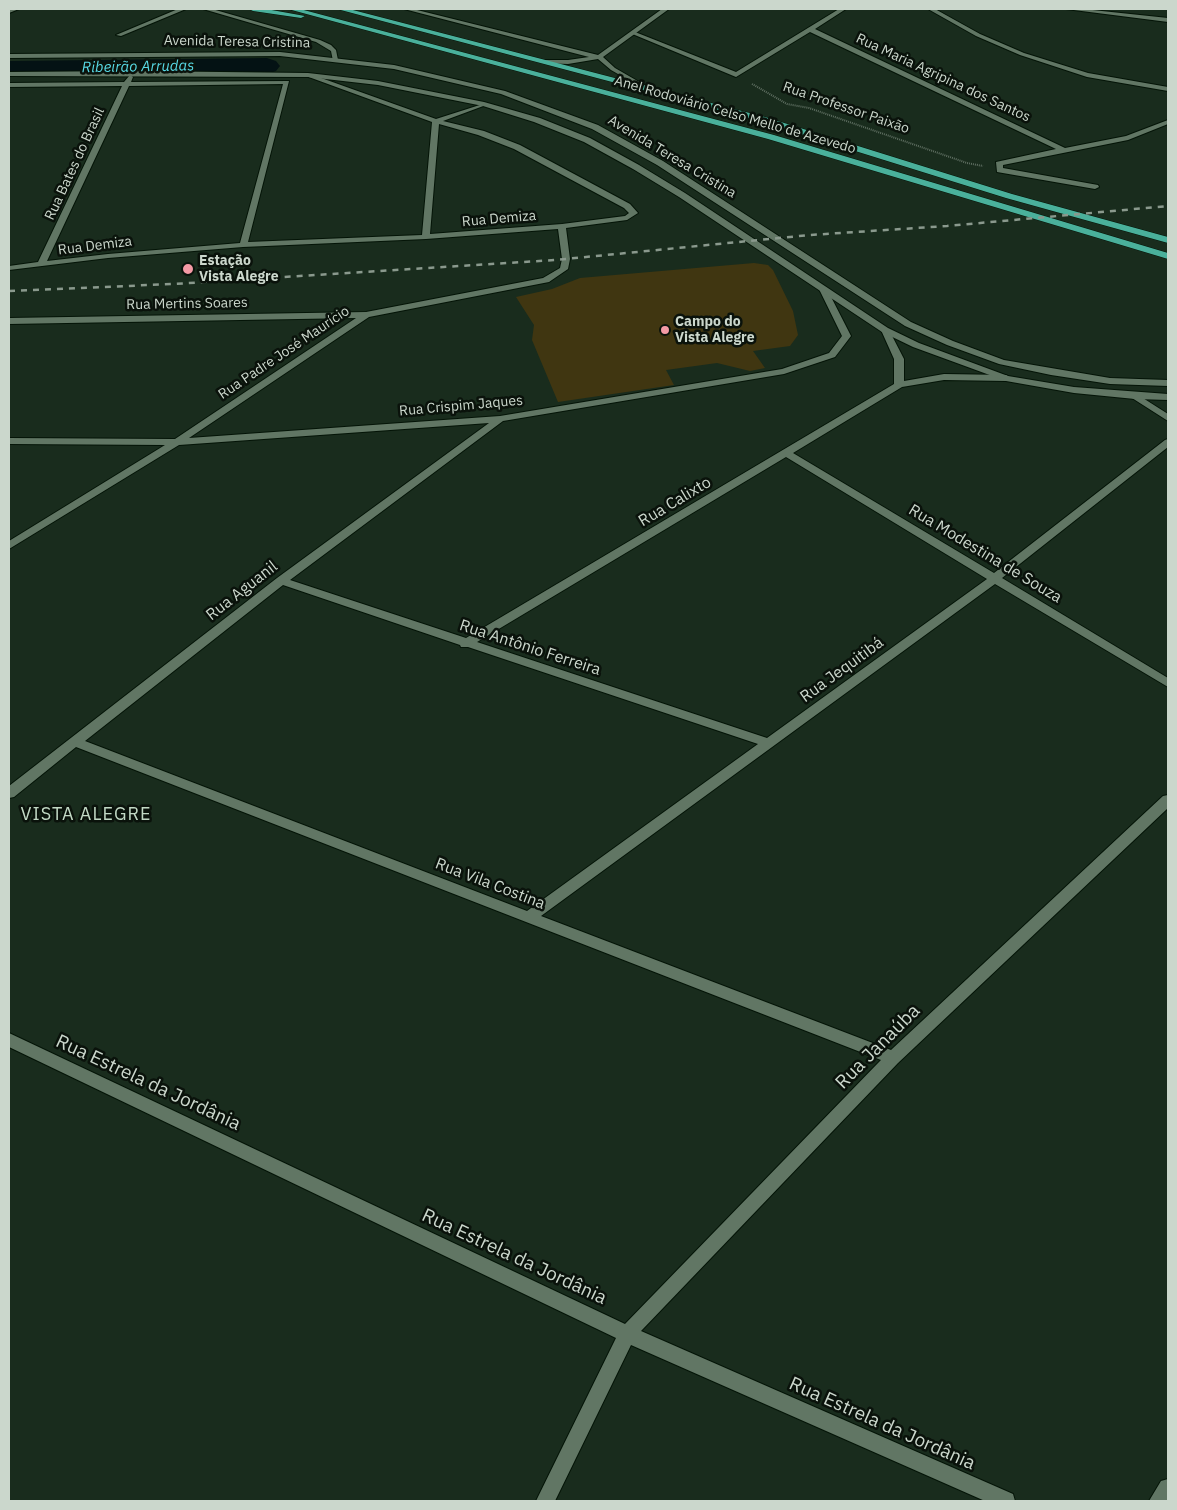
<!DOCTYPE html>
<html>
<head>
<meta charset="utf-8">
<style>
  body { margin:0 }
  #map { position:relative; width:1177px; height:1510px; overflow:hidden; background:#192c1d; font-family:"IBM Plex Sans",sans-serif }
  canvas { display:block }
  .frame { position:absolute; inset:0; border:10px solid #cbd7cc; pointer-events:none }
</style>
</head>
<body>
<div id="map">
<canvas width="1177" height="1510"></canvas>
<div class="frame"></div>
</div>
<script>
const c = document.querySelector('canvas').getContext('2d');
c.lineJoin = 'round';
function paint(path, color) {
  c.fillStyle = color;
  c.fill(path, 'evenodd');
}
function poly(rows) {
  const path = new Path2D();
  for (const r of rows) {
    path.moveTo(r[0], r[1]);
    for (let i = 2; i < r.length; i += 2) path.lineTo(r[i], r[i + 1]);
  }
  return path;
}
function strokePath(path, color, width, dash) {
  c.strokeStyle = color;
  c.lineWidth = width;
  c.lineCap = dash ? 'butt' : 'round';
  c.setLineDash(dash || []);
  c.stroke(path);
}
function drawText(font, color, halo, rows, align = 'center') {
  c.font = font + ' "IBM Plex Sans",sans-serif';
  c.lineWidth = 5;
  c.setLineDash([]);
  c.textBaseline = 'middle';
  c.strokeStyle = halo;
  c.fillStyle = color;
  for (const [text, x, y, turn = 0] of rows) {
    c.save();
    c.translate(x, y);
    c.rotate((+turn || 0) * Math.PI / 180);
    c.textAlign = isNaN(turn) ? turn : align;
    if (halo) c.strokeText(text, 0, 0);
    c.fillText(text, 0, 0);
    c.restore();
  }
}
paint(poly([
  [754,263,768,265,773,270,793,311,798,335,790,346,753,351,765,368,750,371,717,363,666,370,674,385,558,402,532,340,534,325,516,297,552,289,580,278]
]), '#403611');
paint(poly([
  [267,58,276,61,280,66,276,71,267,74,9,77,9,61,267,58]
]), '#041214');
const minor = poly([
  [9,9,19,9,9,13,9,9],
  [178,9,186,9,121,36,116,35,178,9],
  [203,9,212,9,320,40,331,45,336,50,338,60,333,61,331,51,316,42,203,9],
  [839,9,846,9,815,29,1065,148,1126,136,1168,120,1168,124,1128,140,1003,165,1003,168,1098,185,1099,187,1095,189,997,172,996,162,1056,149,810,32,736,77,630,33,635,32,736,72,839,9],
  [928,9,935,9,980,34,1024,53,1088,73,1168,87,1168,91,1087,77,1020,55,976,36,928,9],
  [306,74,310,74,436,119,486,103,486,105,443,121,484,131,520,145,630,204,638,213,627,220,566,228,570,259,568,269,549,282,369,317,189,438,500,416,782,369,829,353,842,336,819,289,823,286,827,289,851,336,835,357,784,374,503,421,290,580,466,638,894,384,894,359,881,330,885,327,889,330,904,359,904,381,944,374,1006,375,1011,378,1006,381,944,380,902,387,793,453,994,573,1165,440,1168,439,1168,447,1002,578,1168,678,1168,687,995,584,541,916,891,1050,1163,796,1168,795,1168,808,898,1063,641,1331,1013,1494,1015,1501,985,1501,631,1345,555,1501,536,1501,616,1338,9,1047,9,1033,625,1324,881,1060,76,747,14,797,9,798,9,786,277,578,489,423,179,445,9,549,9,541,165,445,9,444,9,438,175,439,356,318,9,324,9,318,366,312,543,278,560,268,562,259,558,229,426,239,243,247,108,258,9,270,9,266,38,262,122,86,9,87,9,83,124,82,130,75,133,77,131,82,289,81,248,242,422,235,432,122,306,76,306,74],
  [283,84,240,243,108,254,47,261,129,86,283,84],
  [439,124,478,135,514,149,624,208,629,213,625,216,562,224,430,234,439,124],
  [786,457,987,579,767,738,477,642,786,457],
  [283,585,460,645,461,647,468,647,758,744,527,911,85,741,283,585],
  [1135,393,1168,414,1168,421,1132,398,1130,396,1135,393],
  [1168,1479,1168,1501,1149,1501,1161,1481,1168,1479]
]);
const tertiary = poly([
  [404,9,413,9,598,55,662,9,669,9,603,57,615,68,648,87,648,89,646,90,611,70,598,59,568,64,543,63,543,61,545,60,568,60,589,57,404,9],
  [1066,9,1083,9,1168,18,1168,22,1066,9]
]);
const secondary = poly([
  [280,52,394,65,505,91,598,125,663,161,911,322,953,341,1004,360,1110,378,1168,380,1168,386,1110,384,1051,375,999,364,947,345,905,326,657,165,592,129,501,94,394,69,280,56,9,58,9,54,280,52],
  [132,71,308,73,378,81,484,102,540,118,590,138,639,165,685,193,888,328,919,343,1008,376,1074,387,1168,394,1168,400,1135,399,1074,393,1006,381,913,347,882,332,679,197,633,169,584,142,534,122,483,106,378,85,308,77,9,76,9,72,132,71]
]);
const motorway = poly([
  [249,9,266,9,305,16,301,18,253,11,249,9],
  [288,9,300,9,774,135,1168,253,1168,259,768,139,288,9],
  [337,9,349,9,765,117,1012,194,1168,237,1168,243,1006,198,759,121,337,9]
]);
strokePath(minor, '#041407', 2);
strokePath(tertiary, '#041407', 2);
strokePath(secondary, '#041407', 2);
strokePath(motorway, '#041407', 1);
strokePath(poly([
  [752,84,787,104,809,108,967,163,983,166]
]), '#5f6f62', 2, [1, 1]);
paint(minor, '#617664');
paint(tertiary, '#617664');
paint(secondary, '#617664');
paint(motorway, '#4ab09b');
strokePath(poly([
  [9,291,173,284,555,260,810,235,947,226,1168,206]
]), '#8a998d', 2.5, [6, 6]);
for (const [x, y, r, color] of [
  [188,269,6,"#f49aa5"],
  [665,330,5,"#f49aa5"]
]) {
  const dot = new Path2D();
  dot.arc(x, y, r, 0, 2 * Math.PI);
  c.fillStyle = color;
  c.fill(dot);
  strokePath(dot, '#0a120b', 2);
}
drawText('14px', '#cbd7cc', '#0a120b', [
  ["Avenida Teresa Cristina",237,42,1],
  ["Rua Maria Agripina dos Santos",943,78,25],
  ["Rua Professor Paixão",846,108,19],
  ["Anel Rodoviário Celso Mello de Azevedo",735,115,16],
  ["Avenida Teresa Cristina",672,157,31],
  ["Rua Bates do Brasil",75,164,-65],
  ["Rua Demiza",499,219,-5],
  ["Rua Demiza",95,246,-7],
  ["Rua Mertins Soares",187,304,-1],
  ["Rua Padre José Maurício",284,353,-34],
  ["Rua Crispim Jaques",461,406,-5]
]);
drawText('bold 14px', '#cbd7cc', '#0a120b', [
  ["Estação",199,261],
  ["Vista Alegre",199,277],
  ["Campo do",675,322],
  ["Vista Alegre",675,338]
], 'left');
drawText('italic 15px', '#57d8e4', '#0a120b', [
  ["Ribeirão Arrudas",138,67,-1]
]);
drawText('16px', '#cbd7cc', '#0a120b', [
  ["Rua Calixto",675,502,-31],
  ["Rua Modestina de Souza",985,554,31],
  ["Rua Aguanil",242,591,-38],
  ["Rua Antônio Ferreira",530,648,18],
  ["Rua Jequitibá",842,670,-36],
  ["Rua Vila Costina",490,884,21]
]);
c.letterSpacing = '1px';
drawText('18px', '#c2d9c5', '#0a120b', [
  ["VISTA ALEGRE",86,815]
]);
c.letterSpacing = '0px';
drawText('19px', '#cbd7cc', '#0a120b', [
  ["Rua Janaúba",878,1047,-45],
  ["Rua Estrela da Jordânia",148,1083,25],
  ["Rua Estrela da Jordânia",514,1257,25],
  ["Rua Estrela da Jordânia",882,1424,24]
]);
</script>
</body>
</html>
